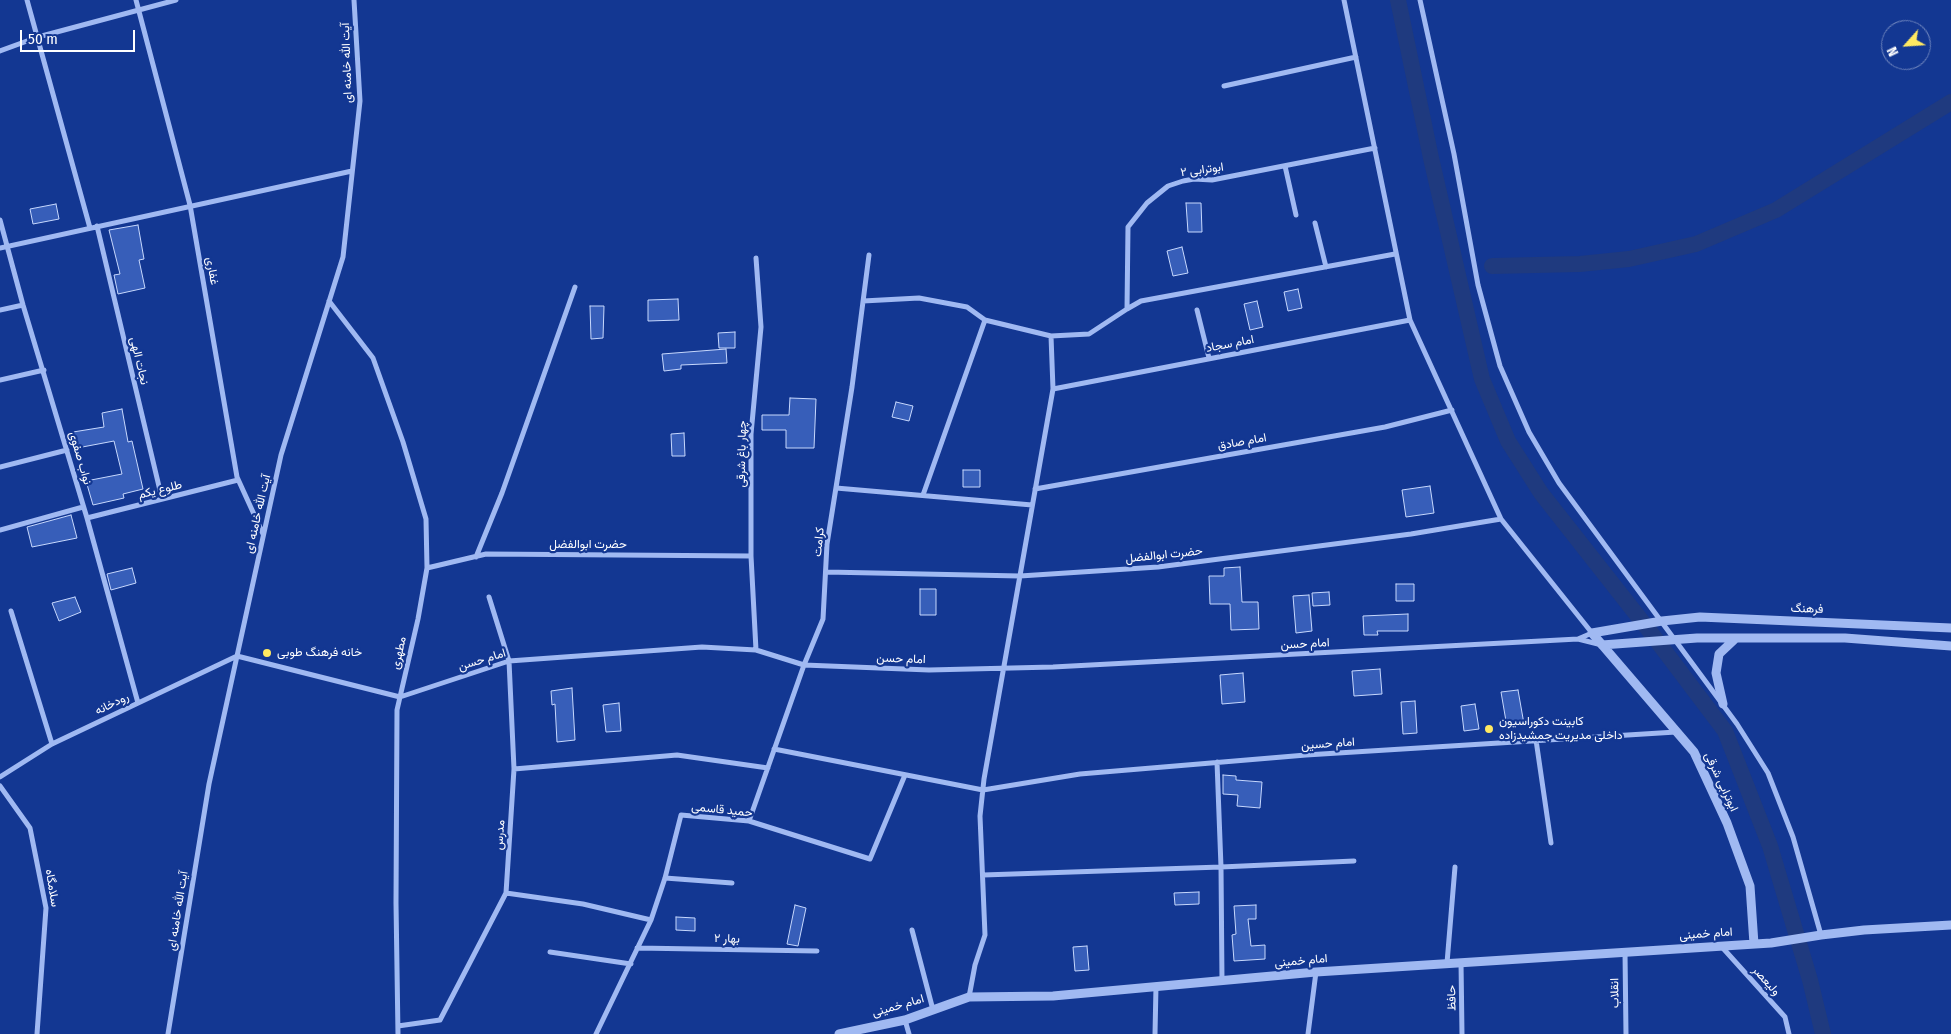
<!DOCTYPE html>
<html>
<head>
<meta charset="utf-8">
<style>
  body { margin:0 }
  #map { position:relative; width:1951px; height:1034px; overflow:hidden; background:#133792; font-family:"Fira Sans Condensed",sans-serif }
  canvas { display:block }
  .north { position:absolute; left:1881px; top:20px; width:50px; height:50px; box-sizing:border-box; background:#133792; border:1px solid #7187be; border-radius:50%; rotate:244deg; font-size:14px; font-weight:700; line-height:20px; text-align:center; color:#fff }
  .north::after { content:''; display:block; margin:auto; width:18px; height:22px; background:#ffe961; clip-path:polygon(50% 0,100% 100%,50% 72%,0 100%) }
  .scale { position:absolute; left:20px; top:30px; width:115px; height:22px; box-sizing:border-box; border:2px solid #fff; border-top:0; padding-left:6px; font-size:15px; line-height:18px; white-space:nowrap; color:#fff; -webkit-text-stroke:4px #133792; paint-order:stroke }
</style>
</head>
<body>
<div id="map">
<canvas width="1951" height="1034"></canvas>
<div class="north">N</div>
<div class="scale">50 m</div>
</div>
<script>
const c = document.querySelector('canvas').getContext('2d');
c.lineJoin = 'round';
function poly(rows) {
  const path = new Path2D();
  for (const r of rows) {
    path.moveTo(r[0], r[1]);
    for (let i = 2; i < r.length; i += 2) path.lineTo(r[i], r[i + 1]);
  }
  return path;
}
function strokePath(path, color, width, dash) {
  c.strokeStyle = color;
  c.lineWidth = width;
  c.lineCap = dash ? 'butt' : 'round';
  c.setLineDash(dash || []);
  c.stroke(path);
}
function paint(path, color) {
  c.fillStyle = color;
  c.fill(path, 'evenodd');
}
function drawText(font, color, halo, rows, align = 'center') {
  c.font = font + ' "Fira Sans Condensed",Vazirmatn,sans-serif';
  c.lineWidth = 4.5;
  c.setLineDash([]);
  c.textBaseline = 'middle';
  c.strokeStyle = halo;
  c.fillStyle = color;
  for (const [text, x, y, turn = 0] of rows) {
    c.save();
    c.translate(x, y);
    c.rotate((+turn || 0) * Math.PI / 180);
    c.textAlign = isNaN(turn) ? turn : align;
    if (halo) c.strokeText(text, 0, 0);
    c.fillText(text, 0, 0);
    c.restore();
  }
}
strokePath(poly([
  [1398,0,1431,158,1482,379,1508,441,1541,493,1648,629,1725,731,1770,846,1810,980,1823,1034],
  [1492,266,1580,264,1629,259,1696,244,1776,210,1951,102]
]), '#1f3a7f', 16);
const building = poly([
  [1186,203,1201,203,1202,232,1188,232,1186,203],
  [56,204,59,219,33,224,30,209,56,204],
  [138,225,144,259,139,260,145,288,118,294,114,275,120,274,109,230,138,225],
  [1182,247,1188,273,1173,276,1167,251,1182,247],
  [1298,289,1302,308,1288,311,1284,292,1298,289],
  [678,299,679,320,648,321,648,300,678,299],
  [1257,301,1263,327,1250,330,1244,304,1257,301],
  [590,306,604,306,603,338,591,339,590,306],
  [735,332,735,348,719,348,718,333,735,332],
  [726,349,727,363,681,365,681,369,664,371,662,354,726,349],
  [790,398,816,399,814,448,786,448,786,430,762,430,762,415,789,415,790,398],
  [896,402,913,406,909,421,892,417,896,402],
  [122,409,128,442,132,441,143,489,123,494,124,498,93,505,86,481,122,474,114,441,77,448,73,432,104,427,102,413,122,409],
  [684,433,685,456,672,456,671,434,684,433],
  [963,470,980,470,980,487,963,487,963,470],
  [1430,486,1434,513,1406,517,1402,490,1430,486],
  [71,515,77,538,32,547,27,527,71,515],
  [1240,567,1242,602,1258,602,1259,629,1231,630,1230,604,1210,604,1209,576,1224,576,1224,568,1240,567],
  [132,568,136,583,111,590,107,574,132,568],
  [1396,584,1414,584,1414,601,1396,601,1396,584],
  [920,589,936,589,936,615,920,615,920,589],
  [1329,592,1330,605,1313,606,1312,593,1329,592],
  [1309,595,1312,631,1296,633,1293,596,1309,595],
  [75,597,81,612,59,621,52,603,75,597],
  [1408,614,1408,631,1377,631,1378,635,1364,635,1363,616,1408,614],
  [1380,669,1382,694,1354,696,1352,671,1380,669],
  [1243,673,1245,702,1222,704,1220,675,1243,673],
  [572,688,575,740,557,742,555,704,552,705,551,691,572,688],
  [1518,690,1524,724,1507,727,1501,692,1518,690],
  [1415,701,1417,733,1403,734,1401,702,1415,701],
  [619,703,621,731,606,732,603,705,619,703],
  [1475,704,1479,729,1464,731,1461,706,1475,704],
  [1223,775,1236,776,1236,780,1262,782,1260,808,1237,806,1238,795,1223,794,1223,775],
  [1199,892,1199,904,1175,905,1174,893,1199,892],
  [795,905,806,908,798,946,787,944,795,905],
  [1256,905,1256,919,1248,919,1251,946,1265,945,1265,959,1234,961,1232,935,1236,934,1234,906,1256,905],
  [676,917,695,918,695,931,676,930,676,917],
  [1087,946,1089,970,1075,971,1073,947,1087,946]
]);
paint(building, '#375eb9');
strokePath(building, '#c7d8fd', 1);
strokePath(poly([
  [27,0,90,228],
  [136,0,190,205,237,477,263,534],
  [1344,0,1410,320,1501,519,1592,633,1578,639],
  [1420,0,1454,154,1478,285,1500,366,1529,432,1559,483,1737,724,1768,773,1793,837,1821,935],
  [0,51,38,37,176,0],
  [1224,86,1356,57],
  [1285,166,1296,215],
  [0,220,23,305,87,518,138,703],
  [1315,223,1326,267],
  [97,226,162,499],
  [0,248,352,171],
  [756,258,761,327,751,434,751,556,756,650],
  [329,301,373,358,403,442,426,519,427,568,418,619,397,710,396,903,398,1034],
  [863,301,919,298,967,307,985,320,1051,336],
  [1127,309,1128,227,1147,203,1168,186,1183,181,1194,179,1212,180,1375,148],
  [0,310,23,305],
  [1197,310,1209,358],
  [0,380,44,370],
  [1053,389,1410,320],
  [0,467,67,450],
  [836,488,1032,505],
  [1035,489,1385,427,1452,410],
  [923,495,985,320],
  [87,518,238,480],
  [0,530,83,507],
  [476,557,502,493,575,287],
  [427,568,486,554,751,556],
  [826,572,1020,576,1158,567,1411,534,1501,519],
  [11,611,52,744],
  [1536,740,1551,843],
  [774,749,983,790,1080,774,1306,755,1676,732],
  [514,769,677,755,768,768],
  [0,777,52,744,237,656,400,697,509,661,702,647,756,650,804,665,929,670,1053,667,1578,639,1602,645],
  [0,786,30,828,46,908,37,1034],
  [749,821,804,665,823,619,827,544,852,387,869,255],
  [983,875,1221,867,1217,762],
  [665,878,732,883],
  [506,893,583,904,651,920],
  [912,930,933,1010],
  [1721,946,1785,1017,1789,1034],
  [637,948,817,951],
  [550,952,631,964],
  [1625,952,1626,1034],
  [1461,962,1462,1034],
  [1447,963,1455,867],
  [1222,980,1221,867,1354,861],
  [969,997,975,965,985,935,980,816,984,779,1053,389,1051,336,1089,334,1127,309,1141,301,1395,254],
  [905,1020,909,1034],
  [398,1026,440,1020,506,893,514,769,509,661,489,597],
  [168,1034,209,784,281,455,343,257,360,101,354,0],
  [596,1034,651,920,665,878,681,815,749,821,870,859,905,775],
  [1155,1034,1156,986],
  [1308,1034,1316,972]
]), '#a0b9f2', 5);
strokePath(poly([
  [1602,645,1697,638,1845,638,1951,646],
  [1723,704,1716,673,1719,654,1736,638],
  [1754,944,1750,886,1727,823,1694,752,1592,633,1662,621,1700,617,1951,628],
  [839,1034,905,1020,969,997,1053,996,1316,972,1771,943,1821,935,1864,930,1951,925]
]), '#a0b9f2', 9);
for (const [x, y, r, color] of [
  [267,653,5,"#ffe961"],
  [1489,729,5,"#ffe961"]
]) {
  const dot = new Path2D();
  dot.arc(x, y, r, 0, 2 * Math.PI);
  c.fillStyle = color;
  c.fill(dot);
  strokePath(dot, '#133792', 2);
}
drawText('12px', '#fff', '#133792', [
  ["آیت الله خامنه ای",347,63,-92],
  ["ابوترابی ۲",1202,170,-8],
  ["غفاری",212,271,80],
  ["امام سجاد",1230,344,-11],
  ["نجات الهی",139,361,77],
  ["امام صادق",1242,442,-10],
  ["چهار باغ شرقی",742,454,-89],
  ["نواب صفوی",80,458,74],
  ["طلوع یکم",160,490,-14],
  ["آیت الله خامنه ای",258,514,-77],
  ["کرامت",819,542,-84],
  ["حضرت ابوالفضل",588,545],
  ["حضرت ابوالفضل",1164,555,-6],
  ["فرهنگ",1807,609,2],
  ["امام حسن",1305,644,-3],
  ["مطهری",399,653,-77],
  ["امام حسن",901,659,2],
  ["امام حسن",482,660,-17],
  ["رودخانه",112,704,-26],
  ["امام حسین",1328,744,-4],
  ["ابوترابی شرقی",1721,782,65],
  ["حمید قاسمی",722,810,6],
  ["مدرس",500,835,-86],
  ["سلامگاه",52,888,81],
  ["آیت الله خامنه ای",178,911,-81],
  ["امام خمینی",1706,934,-4],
  ["بهار ۲",727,939,1],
  ["امام خمینی",1301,961,-5],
  ["ولیعصر",1766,981,48],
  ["انقلاب",1615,993,-91],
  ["حافظ",1452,998,-91],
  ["امام خمینی",898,1006,-16]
]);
drawText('12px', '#fff', '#133792', [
  ["خانه فرهنگ طوبی",277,653],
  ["کابینت دکوراسیون",1499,722],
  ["داخلی مدیریت جمشیدزاده",1499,736]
], 'left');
</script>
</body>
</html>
